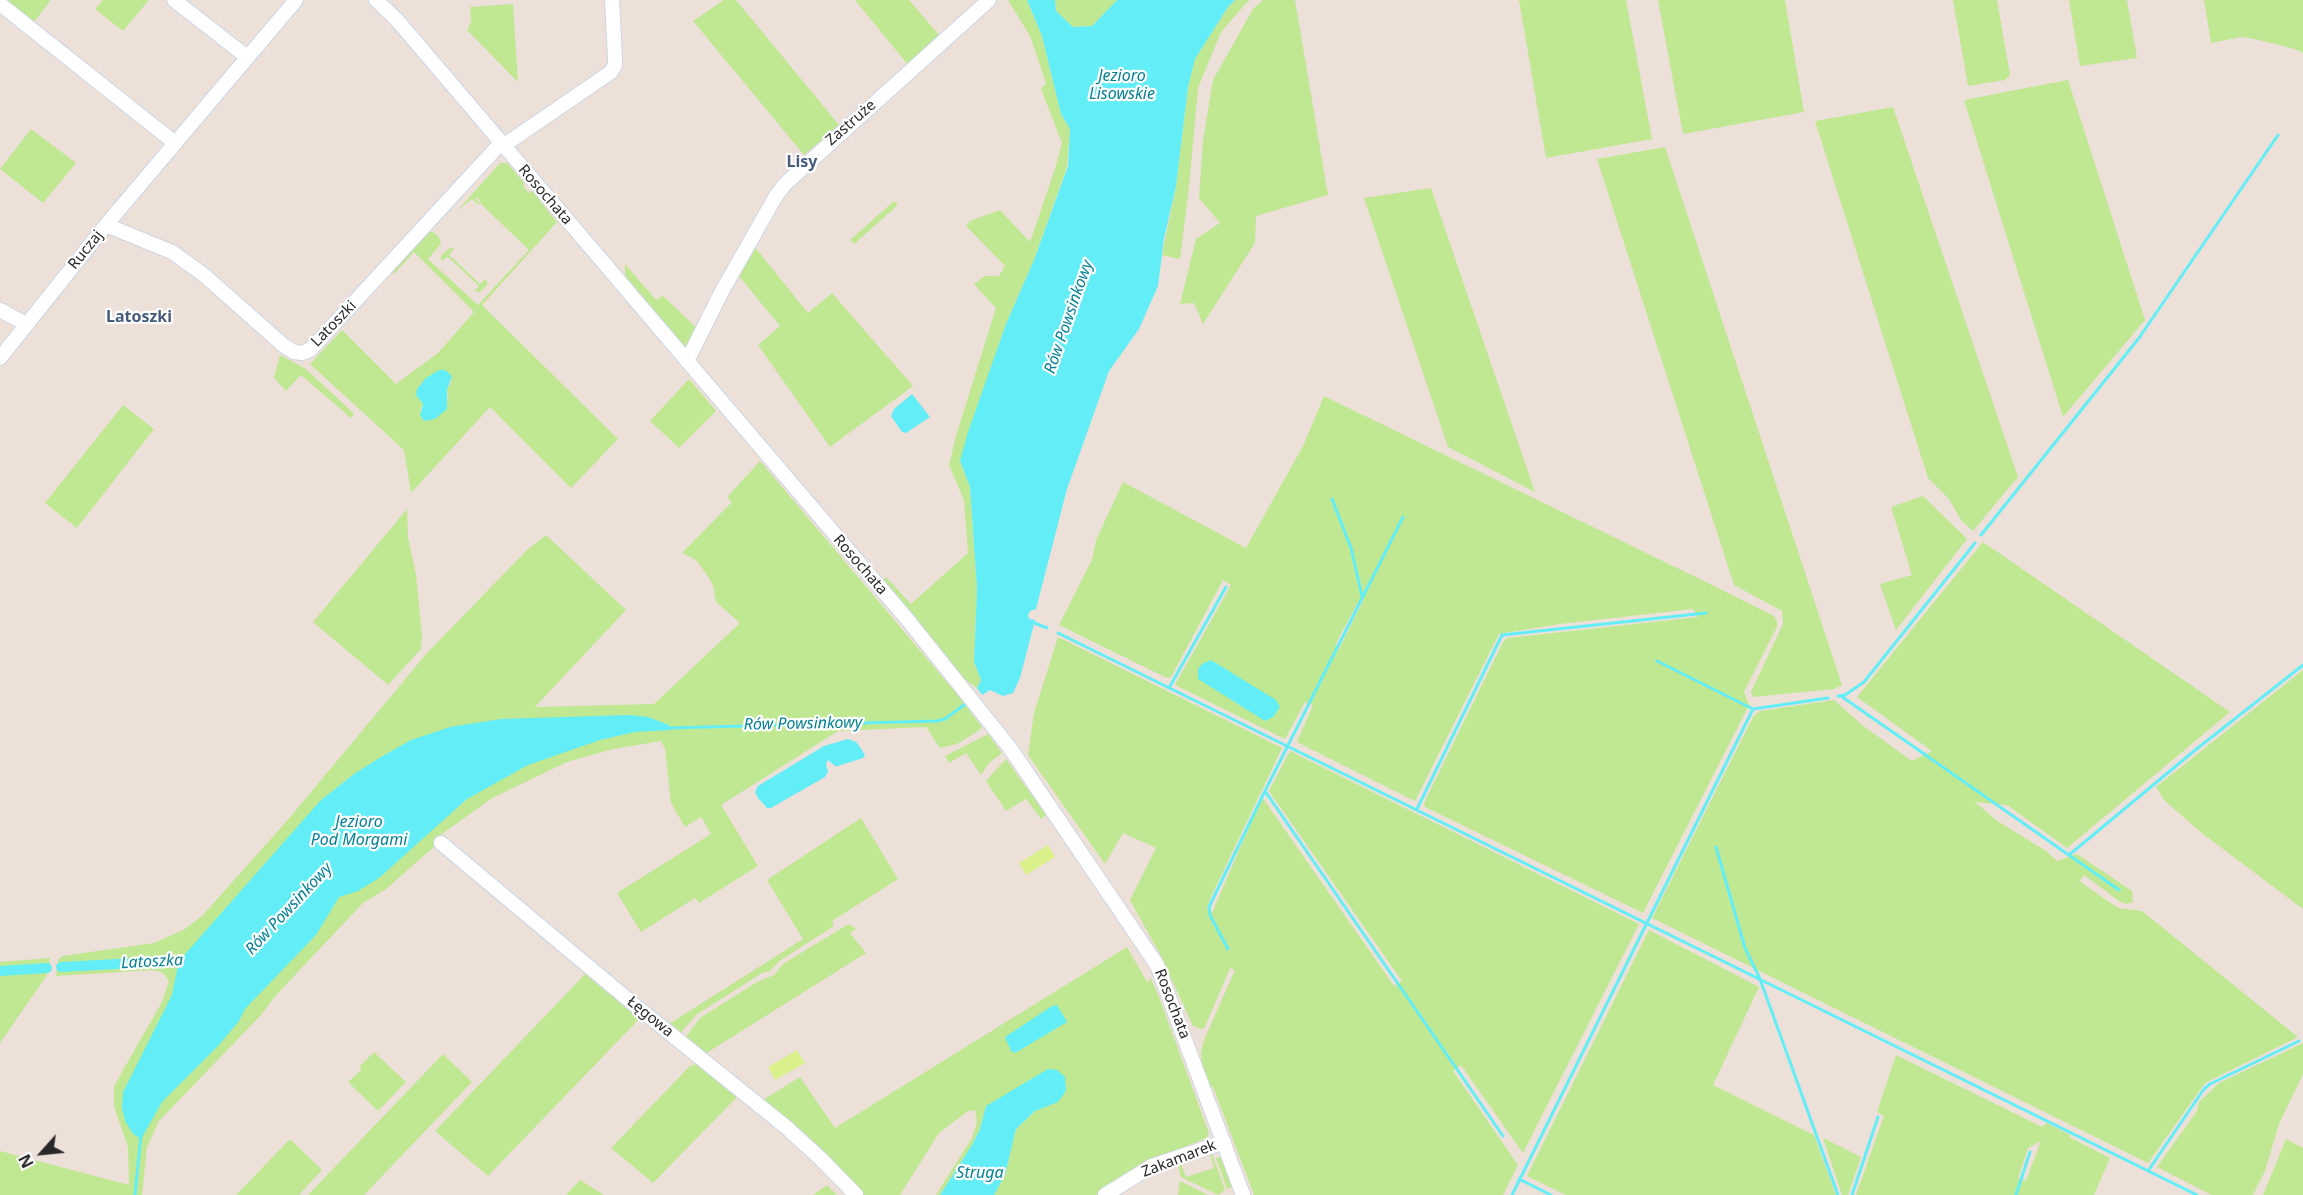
<!DOCTYPE html>
<html>
<head>
<meta charset="utf-8">
<style>
  body { margin:0 }
  #map { position:relative; width:2303px; height:1195px; overflow:hidden; background:#ece0d9; font-family:"Noto Sans",sans-serif }
  canvas { display:block }
  .north { position:absolute; left:12px; top:1123px; width:60px; height:60px; -webkit-text-stroke:4px #fff; paint-order:stroke; rotate:243deg; font-size:16px; font-weight:700; line-height:24px; text-align:center; color:#282828 }
  .north::after { content:''; display:block; margin:auto; width:21px; height:27px; background:#282828; clip-path:polygon(50% 0,100% 100%,50% 72%,0 100%) }
</style>
</head>
<body>
<div id="map">
<canvas width="2303" height="1195"></canvas>
<div class="north">N</div>
</div>
<script>
const c = document.querySelector('canvas').getContext('2d');
c.lineJoin = 'round';
function paint(path, color) {
  c.fillStyle = color;
  c.fill(path, 'evenodd');
}
function poly(rows) {
  const path = new Path2D();
  for (const r of rows) {
    path.moveTo(r[0], r[1]);
    for (let i = 2; i < r.length; i += 2) path.lineTo(r[i], r[i + 1]);
  }
  return path;
}
function strokePath(path, color, width, dash) {
  c.strokeStyle = color;
  c.lineWidth = width;
  c.lineCap = dash ? 'butt' : 'round';
  c.setLineDash(dash || []);
  c.stroke(path);
}
function drawText(font, color, halo, rows, align = 'center') {
  c.font = font + ' "Noto Sans",sans-serif';
  c.lineWidth = 4.5;
  c.setLineDash([]);
  c.textBaseline = 'middle';
  c.strokeStyle = halo;
  c.fillStyle = color;
  for (const [text, x, y, turn = 0] of rows) {
    c.save();
    c.translate(x, y);
    c.rotate((+turn || 0) * Math.PI / 180);
    c.textAlign = isNaN(turn) ? turn : align;
    if (halo) c.strokeText(text, 0, 0);
    c.fillText(text, 0, 0);
    c.restore();
  }
}
paint(poly([
  [3,0,51,0,33,23],
  [103,0,149,0,123,31,95,9],
  [724,0,736,0,839,125,804,155,693,21],
  [855,0,909,0,939,35,908,65],
  [1008,0,1027,0,1042,36,1061,114,1070,129,1067,167,1034,260,1006,324,960,461,970,487,977,589,974,662,981,680,977,688,960,676,881,581,886,577,911,604,968,553,964,500,949,465,956,436,996,308,974,284,985,276,999,276,1005,266,966,226,970,221,1000,210,1030,242,1055,169,1062,143,1041,89,1046,83,1030,36],
  [1055,0,1117,0,1092,26,1073,27,1056,11],
  [1235,0,1249,0,1221,32,1198,88,1189,186,1180,259,1162,255,1176,186,1188,87,1195,59,1228,7],
  [1263,0,1295,0,1328,195,1256,216,1255,243,1203,324,1194,303,1180,304,1196,239,1220,223,1199,198,1203,141,1213,80,1253,9],
  [1519,0,1626,0,1652,139,1546,158],
  [1658,0,1785,0,1804,112,1683,134],
  [1953,0,1997,0,2010,75,2005,80,1968,86],
  [2069,0,2127,0,2137,58,2080,66],
  [2204,0,2303,0,2303,53,2295,49,2255,39,2241,37,2211,43],
  [513,4,516,51,518,82,467,30,471,22,470,7],
  [2068,80,2145,320,2063,417,1964,100],
  [1893,107,2018,477,1973,531,1961,520,1949,499,1928,478,1815,121],
  [31,129,76,163,43,203,0,169],
  [1665,147,1842,685,1834,689,1753,697,1751,692,1783,624,1782,611,1734,585,1597,159],
  [500,163,507,163,525,184,523,186,529,193,532,191,557,222,482,305,618,439,571,488,490,407,411,493,404,450,310,364,342,330,396,384,438,353,474,312,414,252,394,274,392,271,428,232,433,232,439,237,441,244,428,259,478,305,529,250,480,203,481,202,477,197,476,199,480,203,478,204,472,199,457,211],
  [452,380,447,390,448,399,420,411,423,404,416,395,421,383],
  [1431,188,1535,492,1448,447,1364,198],
  [894,201,898,205,854,244,850,240],
  [754,246,808,313,832,293,913,386,830,447,758,345,780,326,738,275],
  [452,248,454,249,449,255,480,284,485,279,487,281,487,285,480,292,474,291,479,286,448,257,441,261,441,256,448,249],
  [625,264,656,300,663,296,700,331,692,347,684,347,629,284,625,274],
  [280,355,306,369,354,414,351,418,301,375,286,391,274,378],
  [689,379,716,411,679,448,650,421],
  [1324,396,1708,583,1774,616,1777,621,1777,627,1744,692,1749,705,1643,913,1425,807,1424,803,1502,644,1507,638,1698,617,1693,609,1560,624,1499,634,1415,801,1297,742,1313,705,1305,702,1285,739,1175,685,1231,585,1223,580,1171,677,1167,678,1059,625,1092,560,1096,540,1123,482,1246,548,1303,446],
  [1364,599,1339,649,1338,649,1336,643,1357,604],
  [123,405,154,429,77,528,45,503],
  [760,461,961,699,982,727,978,731,957,744,940,748,926,727,838,731,721,805,758,866,699,903,695,898,641,932,617,893,711,834,701,817,685,827,671,803,665,749,661,741,613,749,567,762,492,798,439,836,435,846,386,889,363,903,277,994,261,1015,159,1121,147,1147,142,1195,0,1195,0,1151,129,1185,128,1147,114,1107,114,1086,162,1002,169,981,163,973,154,970,56,976,58,960,62,956,154,943,185,929,202,916,286,822,427,653,527,550,546,535,626,610,535,707,654,704,740,623,716,602,713,585,705,572,696,560,682,553,732,502,727,497],
  [1923,496,1967,539,1896,630,1880,584,1912,575,1891,507],
  [407,509,408,537,416,575,422,635,421,649,388,685,313,622],
  [1983,542,2230,712,2067,848,2007,805,1975,802,1996,820,2046,851,2057,861,2077,854,2132,891,2133,902,2126,904,2119,901,2084,875,2079,881,2118,908,2142,911,2298,1037,2205,1083,2148,1163,1652,918,1753,717,1760,711,1834,700,1862,725,1912,761,1932,751,1857,697],
  [1058,637,1282,748,1210,899,1207,908,1212,913,1262,797,1394,986,1402,981,1269,791,1290,751,1639,924,1523,1153,1461,1065,1453,1071,1518,1165,1503,1195,1254,1195,1213,1087,1210,1087,1202,1065,1201,1053,1204,1040,1235,970,1230,968,1205,1027,1201,1029,1193,1026,1160,954,1130,900,1156,848,1123,833,1105,864,1028,755,1034,713],
  [2303,670,2303,909,2203,834,2164,800,2156,787],
  [988,734,1002,753,989,763,981,775,966,753,949,763,945,756],
  [1006,759,1046,815,1041,819,1026,799,1006,811,986,781],
  [861,818,898,879,832,921,834,926,781,960,770,971,762,973,696,1015,680,1034,669,1024,803,939,767,880],
  [847,925,851,925,856,929,850,933,866,953,705,1054,685,1038,700,1018,757,982,774,975,783,964],
  [1649,930,1759,987,1713,1085,1814,1135,1836,1195,1566,1195,1527,1176],
  [1127,947,1147,982,1151,979,1159,997,1209,1133,1206,1138,1138,1167,1096,1195,994,1195,1005,1175,1016,1129,1035,1111,1058,1102,986,1106,980,1129,972,1145,940,1195,936,1195,972,1138,977,1122,975,1110,968,1111,939,1133,900,1195,861,1195,763,1100,800,1077,835,1128],
  [50,958,48,972,45,978,0,1043,0,962],
  [588,971,642,1016,488,1176,435,1131],
  [2303,1043,2303,1074,2279,1124,2265,1171,2253,1195,2212,1195,2157,1167,2197,1111,2199,1102,2219,1083],
  [374,1052,406,1082,378,1111,348,1082,361,1070,360,1066],
  [443,1054,472,1082,364,1195,308,1195],
  [1896,1055,2042,1127,2047,1123,2070,1135,2069,1137,2110,1158,2094,1195,1856,1195,1884,1116,1877,1112],
  [2041,1141,2026,1181,2018,1178,2028,1148],
  [699,1063,738,1096,653,1183,611,1148,690,1066],
  [1823,1138,1861,1157,1848,1195,1842,1195],
  [290,1139,322,1170,299,1195,236,1195],
  [2286,1139,2303,1148,2303,1195,2263,1195],
  [1210,1154,1212,1154,1225,1190,1218,1195,1181,1177,1178,1165,1181,1164,1186,1177,1214,1168],
  [1224,1156,1233,1184,1233,1187,1227,1189,1216,1158],
  [580,1180,604,1195,566,1195],
  [1180,1181,1208,1195,1178,1195],
  [827,1185,837,1195,813,1195]
]), '#c0e791');
paint(poly([
  [1048,845,1055,857,1026,875,1019,863],
  [797,1050,805,1063,775,1080,768,1067]
]), '#daf08b');
paint(poly([
  [1027,0,1055,0,1056,11,1073,27,1092,26,1117,0,1235,0,1228,7,1195,59,1188,87,1176,186,1164,239,1158,286,1139,329,1109,371,1067,489,1036,609,1030,611,1028,615,1029,619,1035,620,1020,678,1013,693,1003,696,990,690,982,695,977,688,981,680,974,662,977,589,970,487,960,461,968,432,1006,324,1034,260,1068,166,1070,129,1061,114,1042,36],
  [439,370,445,370,452,376,447,390,447,409,435,419,424,421,420,415,423,404,416,395,417,389,426,378],
  [912,394,930,417,906,433,902,432,891,416,894,409],
  [1211,660,1276,700,1280,707,1273,717,1265,721,1198,679,1198,669,1202,664],
  [629,715,648,717,669,725,670,730,635,732,600,740,528,765,467,799,379,878,358,891,339,897,316,935,245,1009,239,1021,219,1045,162,1102,141,1139,133,1134,125,1121,122,1108,123,1092,172,995,179,961,320,801,354,774,381,757,411,740,450,727,501,719],
  [848,739,856,742,860,747,865,755,863,758,838,766,835,766,828,760,826,764,828,772,825,777,771,808,767,808,758,798,755,792,758,786,824,746],
  [1057,1005,1067,1022,1015,1053,1011,1051,1005,1037,1052,1006],
  [1048,1069,1057,1070,1065,1077,1066,1091,1058,1102,1035,1111,1016,1129,1005,1175,994,1195,940,1195,972,1145,980,1129,986,1106]
]), '#63eef7');
strokePath(poly([
  [1332,499,1351,548,1362,596],
  [1403,517,1265,791,1503,1136],
  [1981,535,2139,338,2278,135],
  [1032,622,1047,628],
  [1058,633,2197,1195],
  [1657,661,1753,709,1828,698],
  [1169,688,1226,587],
  [1838,696,1845,695,1864,682,1975,543],
  [1841,696,2119,890],
  [668,728,937,721,945,719,968,702],
  [1417,809,1502,635,1706,613],
  [1716,847,1745,948,1760,979,1838,1195],
  [2069,855,2194,751,2303,665],
  [1228,949,1210,915,1209,907,1265,791],
  [2148,1171,2204,1089,2210,1084,2299,1041],
  [1519,1179,1551,1195],
  [135,1195,141,1135],
  [1512,1195,1753,709],
  [1852,1195,1878,1117],
  [2016,1195,2030,1152]
]), '#63eef7', 3);
strokePath(poly([
  [61,967,192,960],
  [0,971,47,968]
]), '#63eef7', 10);
const minor = poly([
  [174,0,247,57],
  [376,0,397,20,907,619,1010,748,1157,965,1243,1195],
  [0,4,175,143],
  [503,146,611,72,615,65,615,58,612,0],
  [106,225,172,252,204,275,283,345,294,352,302,353,311,349,501,143],
  [0,310,26,324],
  [0,358,106,225,296,0],
  [687,361,722,291,776,196,785,184,989,0],
  [441,843,631,1002,786,1127,822,1160,856,1195],
  [1105,1195,1152,1166,1224,1142]
]);
strokePath(minor, '#ced6e3', 16);
strokePath(minor, '#fff', 14);
drawText('15px', '#282828', '#fff', [
  ["Zastruże",851,123,-41],
  ["Rosochata",545,195,49],
  ["Ruczaj",86,250,-51],
  ["Latoszki",334,324,-46],
  ["Rosochata",860,565,49],
  ["Rosochata",1172,1004,69],
  ["Łęgowa",650,1017,39],
  ["Zakamarek",1179,1159,-21]
]);
drawText('italic 16px', '#058093', '#fff', [
  ["Jezioro",1122,76],
  ["Lisowskie",1122,94],
  ["Rów Powsinkowy",1069,317,-71],
  ["Rów Powsinkowy",803,724,-1],
  ["Jezioro",359,822],
  ["Pod Morgami",359,840],
  ["Rów Powsinkowy",289,909,-47],
  ["Latoszka",152,962,-3],
  ["Struga",980,1173]
]);
drawText('bold 16px', '#465b7c', '#fff', [
  ["Lisy",802,162],
  ["Latoszki",139,317]
]);
</script>
</body>
</html>
